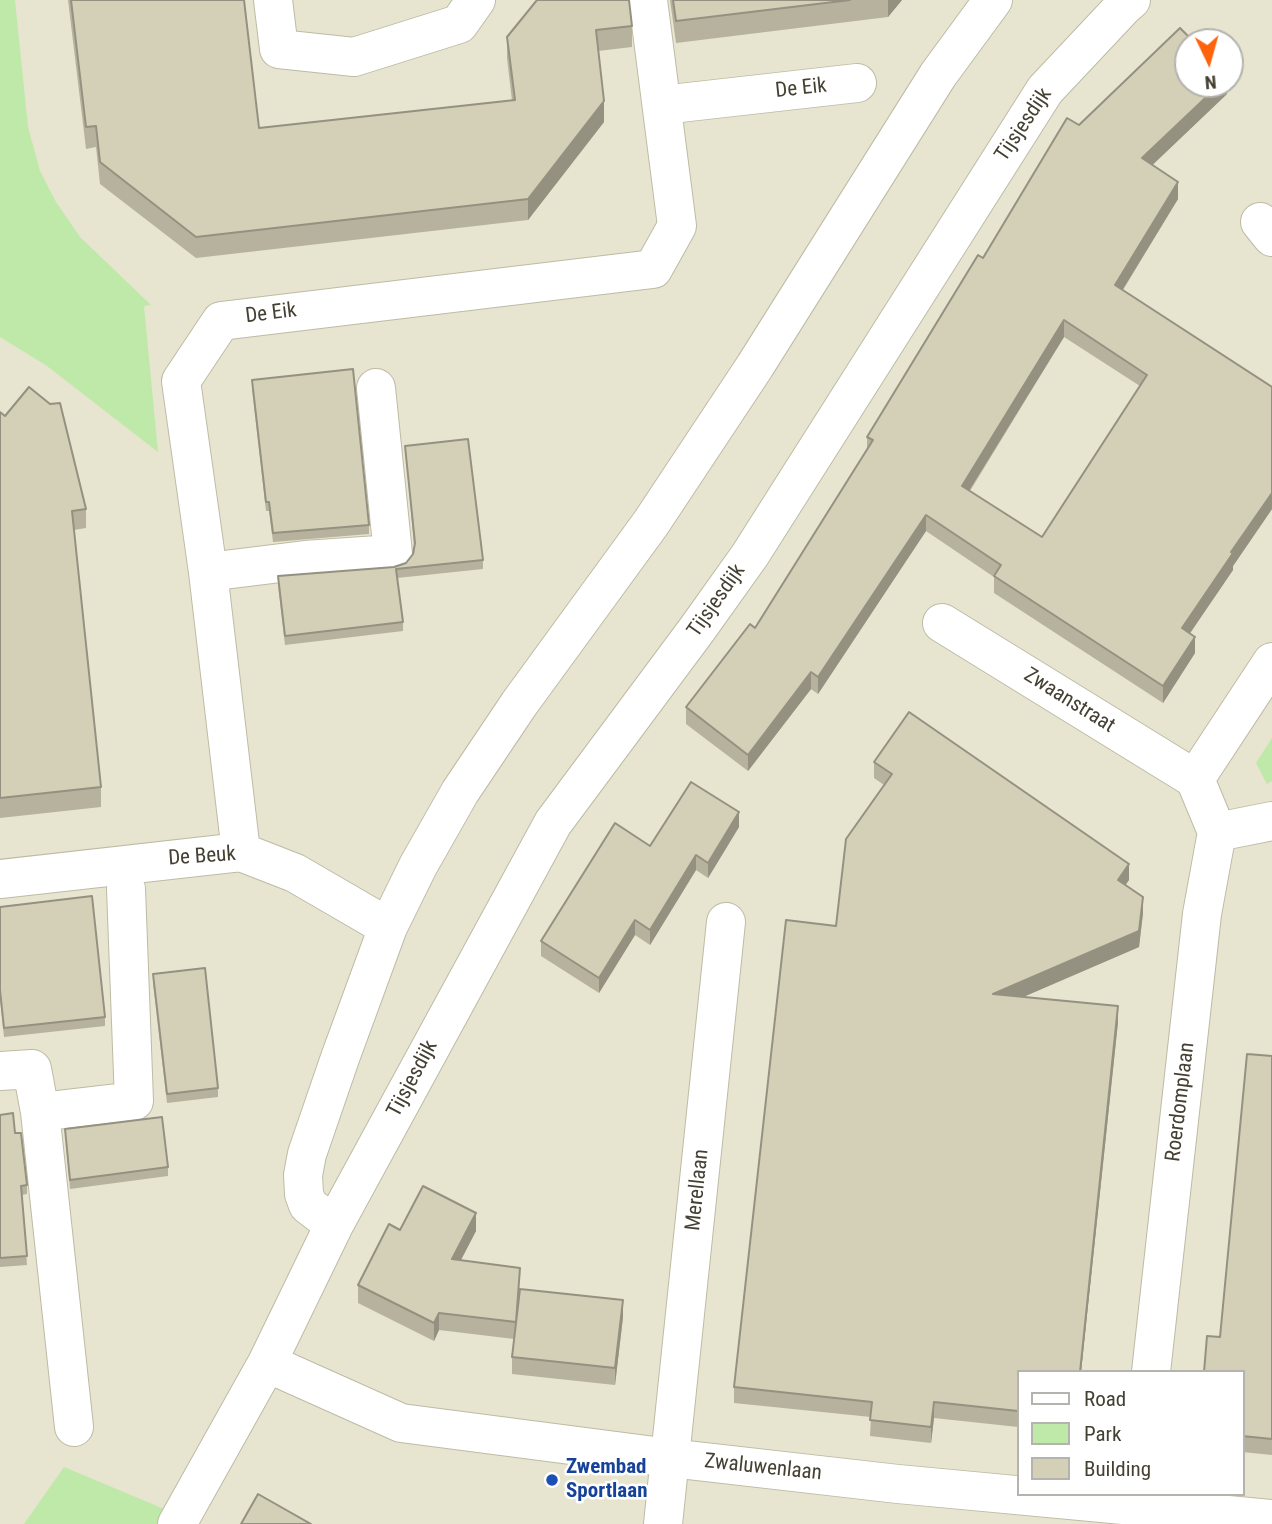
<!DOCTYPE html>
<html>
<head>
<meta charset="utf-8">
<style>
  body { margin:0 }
  #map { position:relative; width:1272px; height:1524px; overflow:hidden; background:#f2f1e3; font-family:"Roboto Condensed",sans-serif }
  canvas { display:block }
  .legend { position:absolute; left:1017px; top:1370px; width:228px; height:126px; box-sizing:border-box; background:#fff; border:2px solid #b4b3ad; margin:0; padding:9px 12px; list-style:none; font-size:21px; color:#444133 }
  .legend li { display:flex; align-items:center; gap:14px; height:35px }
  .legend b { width:35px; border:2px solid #b4b3ad }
  .north { position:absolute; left:1174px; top:28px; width:70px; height:70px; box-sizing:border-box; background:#fff; border:2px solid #b4b3ad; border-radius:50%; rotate:175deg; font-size:19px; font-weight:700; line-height:28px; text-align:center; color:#444133 }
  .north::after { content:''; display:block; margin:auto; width:24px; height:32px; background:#ff640d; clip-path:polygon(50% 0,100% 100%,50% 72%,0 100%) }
</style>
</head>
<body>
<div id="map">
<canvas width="1272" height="1524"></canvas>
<ul class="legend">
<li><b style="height:9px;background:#fff"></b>Road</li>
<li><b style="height:19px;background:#bfe9a9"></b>Park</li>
<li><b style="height:19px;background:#d4cfb7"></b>Building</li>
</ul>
<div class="north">N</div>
</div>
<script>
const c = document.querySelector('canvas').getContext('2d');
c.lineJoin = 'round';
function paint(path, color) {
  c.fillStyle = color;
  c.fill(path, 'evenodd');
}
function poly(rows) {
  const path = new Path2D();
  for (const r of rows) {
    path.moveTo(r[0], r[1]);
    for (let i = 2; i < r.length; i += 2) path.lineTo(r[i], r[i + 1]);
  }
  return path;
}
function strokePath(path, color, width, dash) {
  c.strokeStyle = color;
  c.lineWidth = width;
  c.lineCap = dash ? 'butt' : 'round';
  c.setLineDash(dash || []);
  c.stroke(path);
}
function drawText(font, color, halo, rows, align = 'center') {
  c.font = font + ' "Roboto Condensed",sans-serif';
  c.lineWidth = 5;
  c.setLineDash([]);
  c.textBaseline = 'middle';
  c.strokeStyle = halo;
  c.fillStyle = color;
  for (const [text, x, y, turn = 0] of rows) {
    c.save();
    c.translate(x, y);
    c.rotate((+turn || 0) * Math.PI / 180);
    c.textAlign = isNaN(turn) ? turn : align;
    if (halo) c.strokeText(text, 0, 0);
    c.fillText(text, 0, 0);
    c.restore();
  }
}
paint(poly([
  [0,0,1272,0,1272,1524,0,1524],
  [1188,42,1230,42,1230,84,1188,84],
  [1018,1372,1242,1372,1242,1494,1018,1494]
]), '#e7e4d0');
paint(poly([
  [0,0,15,0,28,127,40,171,56,202,80,237,151,305,144,306,158,452,47,366,0,337],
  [1272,738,1272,781,1267,784,1256,763],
  [64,1467,169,1511,162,1524,24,1524]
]), '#bfe9a9');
const minor = poly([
  [273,0,279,49,354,57,459,24,476,0],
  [662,105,857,83],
  [1260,222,1272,237],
  [208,572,305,560,393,554,376,388],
  [942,623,1195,779],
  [1217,832,1195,779,1272,662],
  [1217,832,1272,821],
  [241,852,208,572,181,381,221,321,653,269,677,226,648,0],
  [0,879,241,852,295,873,388,927],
  [0,1071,32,1069,40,1112,134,1101,126,889],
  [40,1112,74,1427],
  [334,1225,308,1205,304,1194,303,1175,307,1154,340,1058,388,927,418,866,460,792,519,704,651,523,755,366,938,75,993,0],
  [267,1363,401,1423,670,1458,898,1484,1272,1519],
  [1151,1372,1202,914,1217,832],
  [177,1524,267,1363,334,1225,553,823,698,628,750,555,1045,90,1123,7,1131,0],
  [663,1524,726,922]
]);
strokePath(minor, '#bebba5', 40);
strokePath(minor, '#fff', 38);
paint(poly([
  [68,0,244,0,259,128,512,101,507,58,507,37,632,26,632,47,598,51,604,122,528,220,196,258,100,184,96,147,86,149],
  [670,0,902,0,888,17,676,43],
  [1227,84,1227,94,1152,165,1178,199,1123,290,1272,387,1272,509,1233,566,1233,570,1190,633,1195,653,1163,703,994,593,994,577,926,531,818,694,811,689,748,771,686,724,686,707,755,628,867,449,867,437,983,258,1079,125],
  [1064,337,1140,386,1042,537,970,491],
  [252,380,369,525,369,534,273,542,269,511,266,511,252,389],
  [0,412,86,509,86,528,74,530,101,787,101,807,0,818],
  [405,446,483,560,483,569,397,578,403,622,403,631,285,645,278,585,278,576,394,567,406,563,413,554,414,546],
  [874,762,1129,880,1125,885,1143,913,1139,947,1023,997,1118,1022,1081,1372,1018,1372,1018,1427,934,1418,931,1443,870,1436,871,1417,734,1403,734,1387,836,926,884,785,874,778],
  [739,827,708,878,696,870,650,945,635,935,599,993,541,956,541,941,650,846],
  [0,907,105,1017,105,1026,4,1037,0,999],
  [153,974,218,1088,218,1097,167,1103,153,983],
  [1272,1056,1272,1455,1242,1452,1242,1372,1220,1337],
  [0,1115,15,1133,27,1185,27,1194,22,1195,27,1265,0,1267],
  [65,1129,168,1167,168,1176,70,1189],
  [400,1230,476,1231,461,1260,520,1289,623,1317,615,1385,512,1374,512,1357,514,1339,439,1330,434,1341,358,1303,358,1285]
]), '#b6b29d');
paint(poly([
  [888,0,902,0,888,17],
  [1220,84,1227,84,1227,94,1142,175,1142,158],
  [604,101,604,122,528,220,528,199],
  [1178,182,1178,199,1115,302,1115,285],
  [1064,320,1064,337,962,502,962,486],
  [1272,493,1272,509,1233,566,1233,570,1182,645,1182,628,1231,552],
  [926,515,926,531,818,694,818,677],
  [1195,637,1195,653,1163,703,1163,686],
  [811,672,811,689,748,771,748,755],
  [739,812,739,827,708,878,708,863],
  [696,855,696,870,650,945,650,930],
  [1129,864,1129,880,1118,896,1118,880],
  [1143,897,1143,913,1139,947,993,1010,993,994],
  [635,920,635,935,599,993,599,978],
  [1118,1006,1118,1022,1081,1372,1080,1372],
  [476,1213,476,1231,452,1277,452,1259],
  [623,1300,623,1317,615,1385,615,1368],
  [439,1313,439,1330,434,1341,434,1323],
  [934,1402,934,1418,931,1443,931,1427]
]), '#949180');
const building = poly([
  [71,0,244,0,259,128,515,100,507,37,537,0,629,0,632,26,596,30,604,101,528,199,196,237,100,162,96,126,86,127,71,0],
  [673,0,850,0,676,21,673,0],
  [1180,28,1194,42,1188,42,1188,84,1220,84,1142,158,1178,182,1115,285,1272,387,1272,493,1231,552,1233,553,1182,628,1195,637,1163,686,994,576,1001,565,926,515,818,677,811,672,748,755,686,707,750,624,755,628,873,440,867,437,978,255,983,258,1067,118,1079,125,1180,28],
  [1064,320,1147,375,1042,537,962,486,1064,320],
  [353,369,369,525,273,533,269,502,266,502,252,380,353,369],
  [29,387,50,404,60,403,86,509,72,511,101,787,0,798,0,412,5,416,29,387],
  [468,439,483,560,396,569,403,622,285,636,278,576,394,567,406,563,413,554,415,543,405,446,468,439],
  [909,712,1129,864,1118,880,1143,897,1139,931,993,994,1118,1006,1080,1372,1018,1372,1018,1411,934,1402,931,1427,870,1420,872,1402,734,1387,786,920,836,926,846,839,892,774,874,762,909,712],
  [691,782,739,812,708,863,696,855,650,930,635,920,599,978,541,941,615,823,650,846,691,782],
  [92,896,105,1017,4,1028,0,990,0,907,92,896],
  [205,968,218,1088,167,1094,153,974,205,968],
  [1247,1054,1272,1056,1272,1439,1242,1436,1242,1372,1204,1372,1207,1336,1220,1337,1247,1054],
  [13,1113,15,1133,21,1133,27,1185,21,1186,27,1256,0,1258,0,1115,13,1113],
  [162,1117,168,1167,70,1180,65,1129,162,1117],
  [423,1186,476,1213,452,1259,520,1268,516,1322,439,1313,434,1323,358,1285,389,1224,400,1230,423,1186],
  [520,1289,623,1300,615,1368,512,1357,520,1289],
  [258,1494,311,1524,241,1524,258,1494]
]);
paint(building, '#d4cfb7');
strokePath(building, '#949180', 2);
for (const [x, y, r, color] of [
  [552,1480,7,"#1a4fb4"]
]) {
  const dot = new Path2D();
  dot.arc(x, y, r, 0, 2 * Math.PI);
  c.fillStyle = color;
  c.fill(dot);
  strokePath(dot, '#fff', 2.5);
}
drawText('21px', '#444133', '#fff', [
  ["De Eik",801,89,-6],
  ["Tijsjesdijk",1024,125,-56],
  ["De Eik",271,314,-7],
  ["Tijsjesdijk",717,601,-55],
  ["Zwaanstraat",1069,701,32],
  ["De Beuk",202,857,-4],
  ["Tijsjesdijk",413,1079,-62],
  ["Roerdomplaan",1181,1102,-83],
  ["Merellaan",698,1190,-84],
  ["Zwaluwenlaan",763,1468,6]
]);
drawText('bold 21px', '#164399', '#fff', [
  ["Zwembad",566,1468],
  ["Sportlaan",566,1492]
], 'left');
</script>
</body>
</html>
